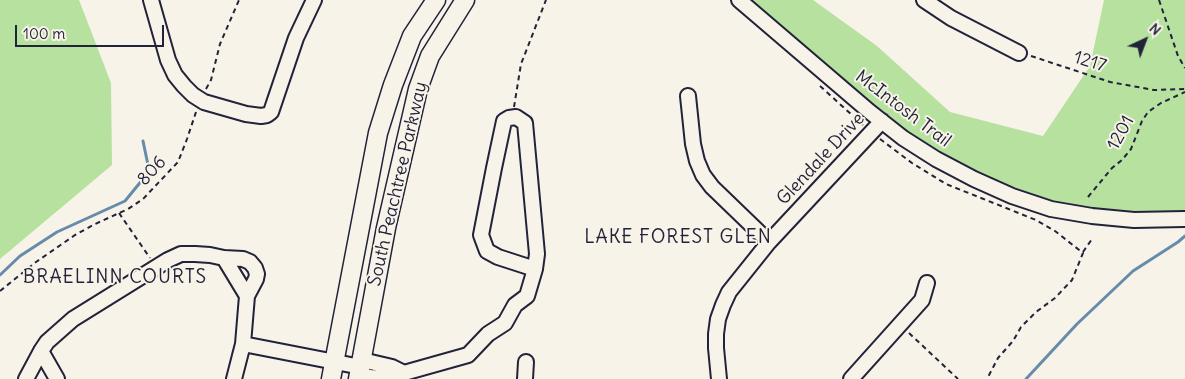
<!DOCTYPE html>
<html>
<head>
<meta charset="utf-8">
<style>
  body { margin:0 }
  #map { position:relative; width:1185px; height:379px; overflow:hidden; background:#f7f3e8; font-family:Delius,sans-serif }
  canvas { display:block }
  .north { position:absolute; left:1120px; top:15px; width:50px; height:50px; -webkit-text-stroke:4px #f7f3e8; paint-order:stroke; rotate:43deg; font-size:14px; font-weight:700; line-height:20px; text-align:center; color:#22223b }
  .north::after { content:''; display:block; margin:auto; width:18px; height:22px; background:#22223b; clip-path:polygon(50% 0,100% 100%,50% 72%,0 100%) }
  .scale { position:absolute; left:15px; top:25px; width:149px; height:22px; box-sizing:border-box; border:2px solid #22223b; border-top:0; padding-left:6px; font-size:15px; line-height:18px; white-space:nowrap; color:#22223b; -webkit-text-stroke:4px #f7f3e8; paint-order:stroke }
</style>
</head>
<body>
<div id="map">
<canvas width="1185" height="379"></canvas>
<div class="north">N</div>
<div class="scale">100 m</div>
</div>
<script>
const c = document.querySelector('canvas').getContext('2d');
c.lineJoin = 'round';
function paint(path, color) {
  c.fillStyle = color;
  c.fill(path, 'evenodd');
}
function poly(rows) {
  const path = new Path2D();
  for (const r of rows) {
    path.moveTo(r[0], r[1]);
    for (let i = 2; i < r.length; i += 2) path.lineTo(r[i], r[i + 1]);
  }
  return path;
}
function strokePath(path, color, width, dash) {
  c.strokeStyle = color;
  c.lineWidth = width;
  c.lineCap = dash ? 'butt' : 'round';
  c.setLineDash(dash || []);
  c.stroke(path);
}
function drawText(font, color, halo, rows, align = 'center') {
  c.font = font + ' Delius,sans-serif';
  c.lineWidth = 4;
  c.setLineDash([]);
  c.textBaseline = 'middle';
  c.strokeStyle = halo;
  c.fillStyle = color;
  for (const [text, x, y, turn = 0] of rows) {
    c.save();
    c.translate(x, y);
    c.rotate((+turn || 0) * Math.PI / 180);
    c.textAlign = isNaN(turn) ? turn : align;
    if (halo) c.strokeText(text, 0, 0);
    c.fillText(text, 0, 0);
    c.restore();
  }
}
paint(poly([
  [0,0,79,0,111,83,112,165,0,259],
  [741,0,813,0,877,46,950,112,1043,136,1090,66,1104,0,1185,0,1185,213,1092,216,936,159]
]), '#b6e19f');
strokePath(poly([
  [0,275,20,256,57,232,125,201,143,179,148,165,143,141],
  [1026,379,1077,324,1133,271,1178,242,1185,236]
]), '#678bab', 3);
const minor = poly([
  [151,0,168,60,175,75,184,86,193,95,204,102,246,114,261,116,267,115,271,112,296,38,314,0],
  [739,0,870,112,903,138,936,159,974,179,1012,196,1051,209,1092,216,1134,220,1185,219],
  [924,0,951,18,1019,53],
  [688,96,693,144,697,161,703,175,712,187,769,242],
  [224,258,247,296],
  [243,344,361,367],
  [41,351,57,379],
  [362,360,392,367,404,373],
  [359,375,370,377,391,379,404,373,468,355,488,334,505,323,515,305,527,296,535,269,498,257,487,251,481,235,494,168,504,121,509,118,516,117,525,123,537,254,535,269],
  [26,379,41,351,47,342,73,319,168,260,181,254,195,254,210,255,224,258,243,259,250,262,255,268,257,274,256,279,247,296,243,344,234,379],
  [525,379,526,362],
  [719,379,716,348,716,334,718,319,723,305,729,292,769,242,882,121],
  [851,379,922,300,927,283]
]);
const major = poly([
  [331,379,378,133,393,85,412,36,436,0],
  [358,379,386,228,418,89,430,56,465,0]
]);
strokePath(minor, '#22223b', 18);
strokePath(major, '#22223b', 21);
strokePath(poly([
  [1159,0,1178,56,1185,68],
  [1031,56,1110,82,1154,90,1185,89],
  [820,86,863,125],
  [206,89,211,80,220,44,239,0],
  [514,107,521,64,546,0],
  [880,139,912,163,946,184,1036,220,1055,231,1083,253,1072,280,1055,298,1036,312,1021,327,1013,341,998,358,987,379],
  [1088,197,1112,168,1122,160,1131,149,1142,121,1148,112,1161,103,1185,92],
  [119,213,150,258],
  [1083,252,1092,239],
  [0,291,36,262,75,235,95,224,128,209,143,199,178,162,187,139,196,112],
  [909,333,958,379]
]), '#22223b', 2, [5, 4]);
strokePath(minor, '#f7f3e8', 14);
strokePath(major, '#f7f3e8', 18);
drawText('18px', '#22223b', '#f7f3e8', [
  ["1217",1090,62,17],
  ["McIntosh Trail",903,109,37],
  ["1201",1121,133,-61],
  ["Glendale Drive",821,159,-47],
  ["806",152,171,-47],
  ["South Peachtree Parkway",398,184,-77]
]);
c.letterSpacing = '1px';
drawText('19px', '#22223b', '#f7f3e8', [
  ["LAKE FOREST GLEN",678,238],
  ["BRAELINN COURTS",115,278]
]);
c.letterSpacing = '0px';
</script>
</body>
</html>
